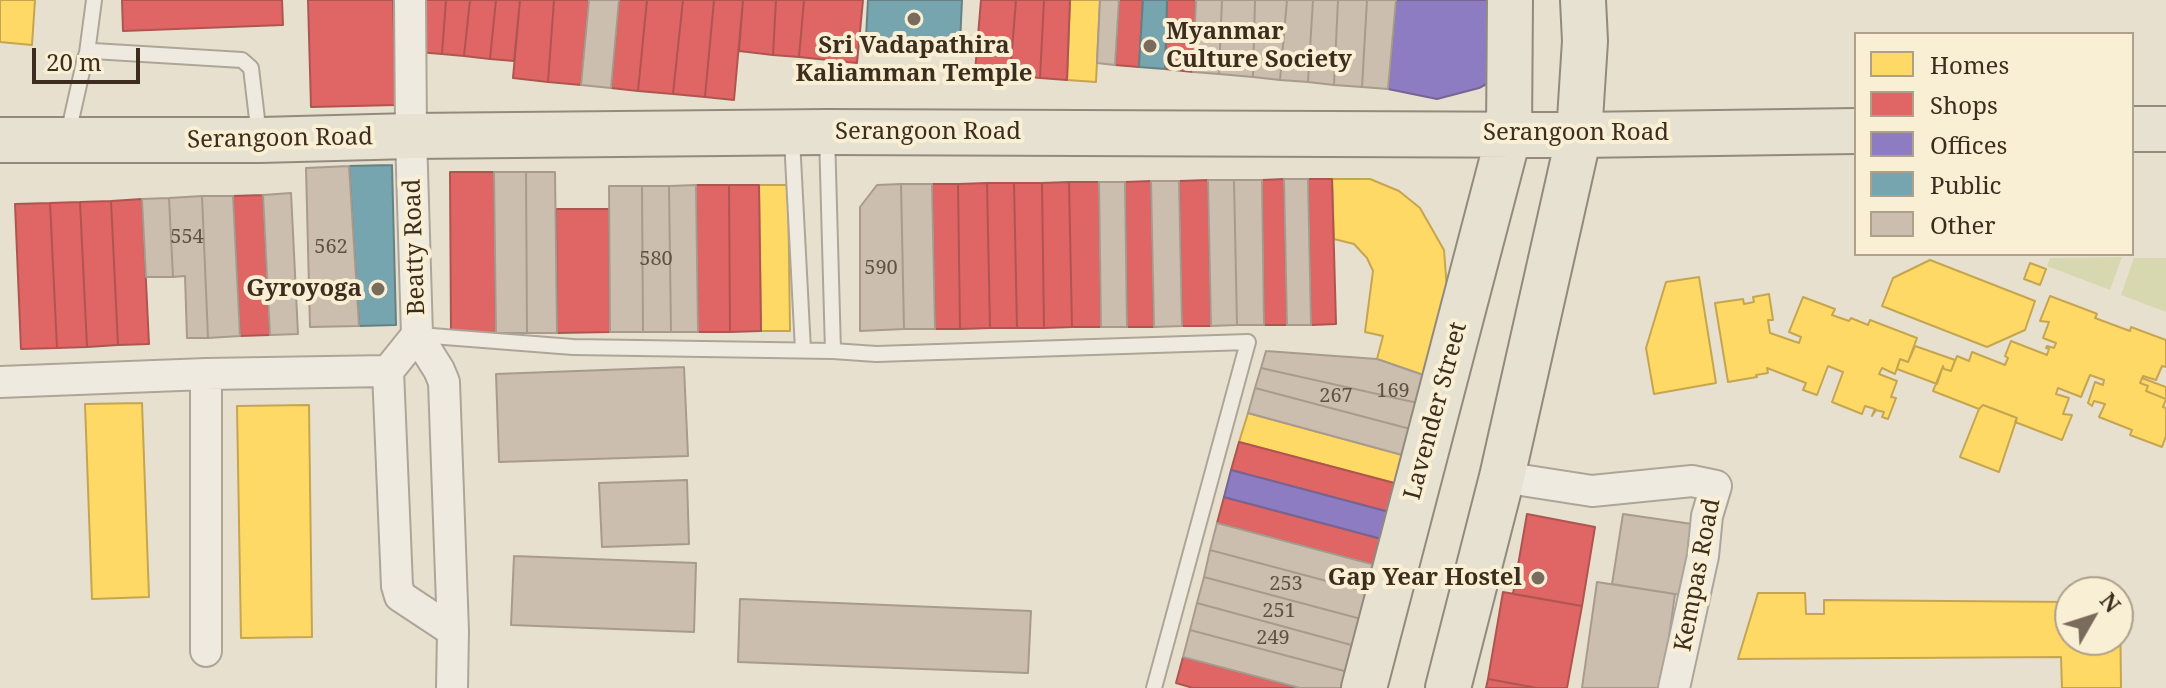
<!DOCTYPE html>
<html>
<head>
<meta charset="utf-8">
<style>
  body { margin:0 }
  #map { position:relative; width:2166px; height:688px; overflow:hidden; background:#e8e0ce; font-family:"Noto Serif",serif }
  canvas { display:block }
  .legend { position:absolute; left:1854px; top:32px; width:280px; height:224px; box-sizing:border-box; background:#f8efd4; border:2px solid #ada18b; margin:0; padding:10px 14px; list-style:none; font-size:24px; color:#3d2d1e }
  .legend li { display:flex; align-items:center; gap:16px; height:40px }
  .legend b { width:40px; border:2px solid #ada18b }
  .north { position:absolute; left:2054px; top:576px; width:80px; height:80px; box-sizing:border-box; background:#f8efd4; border:2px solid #ada18b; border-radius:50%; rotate:51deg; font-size:22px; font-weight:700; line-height:32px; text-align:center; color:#3d2d1e }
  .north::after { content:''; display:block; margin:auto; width:28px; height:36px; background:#796c5c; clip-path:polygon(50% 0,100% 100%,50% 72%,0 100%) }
  .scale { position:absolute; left:32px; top:48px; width:108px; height:36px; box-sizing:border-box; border:4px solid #3d2d1e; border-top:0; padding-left:10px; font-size:24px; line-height:28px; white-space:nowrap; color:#3d2d1e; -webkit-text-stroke:6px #f8efd4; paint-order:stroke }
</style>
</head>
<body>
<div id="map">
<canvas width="2166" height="688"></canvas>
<ul class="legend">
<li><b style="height:22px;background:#ffd966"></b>Homes</li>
<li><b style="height:22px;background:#e06666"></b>Shops</li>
<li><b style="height:22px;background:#8e7cc3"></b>Offices</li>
<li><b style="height:22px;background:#76a5af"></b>Public</li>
<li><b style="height:22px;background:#ccbeaf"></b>Other</li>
</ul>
<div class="north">N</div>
<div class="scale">20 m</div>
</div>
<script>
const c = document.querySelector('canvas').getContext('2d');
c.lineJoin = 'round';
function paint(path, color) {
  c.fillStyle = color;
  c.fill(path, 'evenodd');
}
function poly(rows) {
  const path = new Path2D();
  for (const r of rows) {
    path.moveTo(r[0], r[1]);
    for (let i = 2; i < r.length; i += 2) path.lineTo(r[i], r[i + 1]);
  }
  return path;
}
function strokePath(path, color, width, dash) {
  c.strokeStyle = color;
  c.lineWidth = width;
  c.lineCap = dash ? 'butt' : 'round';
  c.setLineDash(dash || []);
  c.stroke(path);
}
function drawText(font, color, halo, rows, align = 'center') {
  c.font = font + ' "Noto Serif",serif';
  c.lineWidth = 8;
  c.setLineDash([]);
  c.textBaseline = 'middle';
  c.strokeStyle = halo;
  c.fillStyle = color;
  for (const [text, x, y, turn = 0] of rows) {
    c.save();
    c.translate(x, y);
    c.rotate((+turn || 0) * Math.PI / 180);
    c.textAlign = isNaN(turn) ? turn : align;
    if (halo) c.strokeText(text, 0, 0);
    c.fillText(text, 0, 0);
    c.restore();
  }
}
paint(poly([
  [2122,257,2110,290,2047,266,2050,258],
  [2134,258,2166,258,2166,312,2121,295]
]), '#d7d8b0');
const homes = poly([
  [0,0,35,0,32,45,0,42,0,0],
  [1070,0,1100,0,1096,82,1067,80,1070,0],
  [1332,179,1370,179,1399,191,1420,208,1444,250,1447,290,1429,377,1377,359,1383,336,1365,332,1373,271,1367,258,1354,244,1334,239,1332,179],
  [759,185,788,185,790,331,761,331,759,185],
  [1930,260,2035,301,2025,330,1987,347,1882,306,1893,278,1930,260],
  [2030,263,2046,269,2040,285,2024,279,2030,263],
  [1699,277,1716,383,1654,394,1646,348,1666,282,1699,277],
  [1769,294,1773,320,1768,320,1770,333,1799,343,1801,337,1789,332,1803,297,1835,309,1832,315,1849,321,1851,318,1868,325,1870,320,1917,338,1908,362,1900,359,1895,374,1882,368,1879,374,1897,381,1891,397,1896,398,1888,419,1882,417,1884,412,1876,410,1872,416,1875,409,1865,406,1862,414,1832,402,1843,372,1828,366,1817,395,1803,390,1806,383,1767,368,1768,373,1756,375,1757,377,1728,382,1715,303,1743,299,1744,304,1754,302,1753,297,1769,294],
  [2050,296,2095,313,2097,314,2095,318,2111,324,2130,331,2131,327,2166,340,2166,367,2162,366,2156,380,2143,376,2140,383,2148,386,2146,391,2166,399,2163,407,2166,408,2166,436,2162,447,2130,435,2132,430,2099,417,2105,404,2094,401,2092,406,2088,403,2095,382,2103,385,2104,380,2090,375,2081,397,2058,388,2056,394,2069,398,2063,414,2072,415,2062,440,2015,422,2017,418,1999,411,1983,405,1979,409,1933,391,1943,366,1944,369,1951,371,1957,356,1969,361,1972,352,2005,365,2008,358,2005,356,2011,341,2047,355,2049,349,2046,348,2047,346,2054,348,2056,343,2043,338,2049,322,2040,321,2050,296],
  [1915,346,1955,360,1951,371,1944,369,1943,366,1937,384,1897,369,1900,359,1908,362,1915,346],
  [2142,378,2166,387,2166,399,2146,391,2148,386,2140,383,2142,378],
  [142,403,149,597,92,599,85,404,142,403],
  [309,405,312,637,241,638,237,406,309,405],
  [1983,405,2017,418,1999,472,1960,457,1979,409,1983,405],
  [1248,413,1406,456,1398,484,1239,442,1248,413],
  [1758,593,1805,593,1806,614,1824,614,1824,600,2070,602,2070,640,2118,640,2120,601,2121,688,2062,688,2061,657,1738,659,1758,593]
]);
paint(homes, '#ffd966');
strokePath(homes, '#c5a550', 2);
const shops = poly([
  [122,0,282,0,283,25,123,31,122,0],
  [308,0,393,0,396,105,311,107,308,0],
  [422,0,446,0,442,54,417,52,422,0],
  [446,0,470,0,464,56,442,54,446,0],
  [470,0,496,0,490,59,464,56,470,0],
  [496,0,520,0,514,61,490,59,496,0],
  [520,0,554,0,548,82,513,78,520,0],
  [554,0,589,0,581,85,548,82,554,0],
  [619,0,647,0,638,91,611,88,619,0],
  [647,0,683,0,673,94,638,91,647,0],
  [683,0,714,0,705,97,673,94,683,0],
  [714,0,743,0,734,100,705,97,714,0],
  [743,0,776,0,773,55,739,51,743,0],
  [776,0,804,0,799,57,773,55,776,0],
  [804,0,863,0,857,63,799,57,804,0],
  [981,0,1016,0,1010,75,975,72,981,0],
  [1016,0,1044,0,1040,78,1010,75,1016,0],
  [1044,0,1070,0,1067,80,1040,78,1044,0],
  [1119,0,1143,0,1139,67,1115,65,1119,0],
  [1167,0,1196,0,1193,72,1165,69,1167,0],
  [450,172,494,172,496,333,451,334,450,172],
  [1284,179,1287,325,1264,325,1262,180,1284,179],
  [1308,179,1332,179,1336,324,1311,325,1308,179],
  [1208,180,1211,326,1182,326,1179,181,1208,180],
  [1151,181,1154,327,1127,327,1125,182,1151,181],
  [1069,182,1072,327,1044,328,1042,183,1069,182],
  [1069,182,1099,182,1101,327,1072,327,1069,182],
  [987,183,1014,183,1017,328,990,328,987,183],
  [987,183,990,328,960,329,958,184,987,183],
  [1014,183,1042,183,1044,328,1017,328,1014,183],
  [932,184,958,184,960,329,935,329,932,184],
  [696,185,729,185,730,332,698,332,696,185],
  [729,185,759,185,761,331,730,332,729,185],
  [263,195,270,335,240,336,233,196,263,195],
  [142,199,149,344,118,345,111,201,142,199],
  [111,201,118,345,87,347,80,202,111,201],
  [80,202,87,347,57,348,50,203,80,202],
  [50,203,57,348,21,349,15,204,50,203],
  [556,209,609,209,610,332,557,333,556,209],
  [1239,442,1398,484,1389,512,1231,470,1239,442],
  [1224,497,1382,539,1375,565,1217,523,1224,497],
  [1527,514,1595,527,1582,606,1513,594,1527,514],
  [1503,592,1582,606,1567,688,1537,688,1488,679,1503,592],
  [1183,657,1300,688,1193,688,1176,683,1183,657],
  [1488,679,1537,688,1486,688,1488,679]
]);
paint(shops, '#e06666');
strokePath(shops, '#af5550', 2);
const offices = poly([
  [1396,0,1493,0,1502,76,1479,88,1437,99,1388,89,1396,0],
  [1231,470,1389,512,1382,539,1224,497,1231,470]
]);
paint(offices, '#8e7cc3');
strokePath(offices, '#766492', 2);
const public = poly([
  [868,0,962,0,960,43,866,38,868,0],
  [1143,0,1167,0,1165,69,1139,67,1143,0],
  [392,165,396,325,359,326,349,166,392,165]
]);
paint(public, '#76a5af');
strokePath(public, '#658184', 2);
const building = poly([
  [589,0,619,0,611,88,581,85,589,0],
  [1100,0,1119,0,1115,65,1097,63,1100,0],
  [1196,0,1222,0,1219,74,1193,72,1196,0],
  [1222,0,1255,0,1253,77,1219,74,1222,0],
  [1255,0,1287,0,1280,80,1253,77,1255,0],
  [1287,0,1313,0,1308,82,1280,80,1287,0],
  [1313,0,1338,0,1334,85,1308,82,1313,0],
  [1338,0,1367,0,1362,87,1334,85,1338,0],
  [1367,0,1396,0,1388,89,1362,87,1367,0],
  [349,166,359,326,310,327,306,168,349,166],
  [494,172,526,172,527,333,496,333,494,172],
  [526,172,555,172,557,333,527,333,526,172],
  [1284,179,1308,179,1311,325,1287,325,1284,179],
  [1208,180,1234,180,1237,325,1211,326,1208,180],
  [1234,180,1262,180,1264,325,1237,325,1234,180],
  [1151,181,1179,181,1182,326,1154,327,1151,181],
  [1099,182,1125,182,1127,327,1101,327,1099,182],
  [901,184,904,329,860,331,860,207,877,185,901,184],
  [901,184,932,184,935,329,904,329,901,184],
  [696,185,698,332,671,332,669,186,696,185],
  [609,186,642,186,643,332,610,332,609,186],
  [642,186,669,186,671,332,643,332,642,186],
  [291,193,298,334,270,335,263,195,291,193],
  [202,196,208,338,187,338,185,276,173,277,169,198,202,196],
  [202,196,233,196,240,336,208,338,202,196],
  [169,198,173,277,146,277,142,199,169,198],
  [1266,351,1377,359,1429,377,1422,404,1261,368,1266,351],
  [684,367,688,456,499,462,496,374,684,367],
  [1261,368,1422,404,1414,430,1255,388,1261,368],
  [1255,388,1414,430,1406,456,1248,413,1255,388],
  [687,480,689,544,602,547,599,483,687,480],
  [1623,514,1692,524,1681,595,1612,584,1623,514],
  [1217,523,1375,565,1368,592,1210,550,1217,523],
  [1210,550,1368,592,1361,619,1204,577,1210,550],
  [514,556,696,563,694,632,511,625,514,556],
  [1204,577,1361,619,1355,646,1197,603,1204,577],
  [1597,582,1675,594,1662,688,1582,688,1597,582],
  [740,599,1031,611,1028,673,738,662,740,599],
  [1197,603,1355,646,1348,672,1190,630,1197,603],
  [1190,630,1348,672,1344,688,1300,688,1183,657,1190,630]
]);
paint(building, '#ccbeaf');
strokePath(building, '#a89b8d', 2);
const service = poly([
  [87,53,94,0],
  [68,134,85,58,87,53,93,51,242,60,251,68,259,136],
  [827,135,833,351],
  [792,139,803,350],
  [419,335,573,347,833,351,876,354,1248,342,1154,688]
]);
const minor = poly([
  [410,0,411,136,417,335,439,370,444,382,453,631,452,688],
  [388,371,397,586,400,596,453,631],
  [0,382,206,374,388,371,417,335],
  [1502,477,1592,491,1692,481,1716,486,1707,516,1703,556,1674,688],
  [206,651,206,374]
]);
const primary = poly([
  [2132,129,2166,129],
  [0,140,260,140,411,136,827,132,1579,135,1856,131],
  [1364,688,1509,134,1510,0],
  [1448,688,1502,477,1579,135,1585,41,1583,0]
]);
strokePath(service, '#ada597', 18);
strokePath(minor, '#ada597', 34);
strokePath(primary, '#938a7e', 48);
strokePath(service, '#efeae0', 14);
strokePath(minor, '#efeae0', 30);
strokePath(primary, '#e6e1d1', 44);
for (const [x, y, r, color] of [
  [914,19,8,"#796c5c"],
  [1150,46,8,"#796c5c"],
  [378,289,8,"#796c5c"],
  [1538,578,8,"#796c5c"]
]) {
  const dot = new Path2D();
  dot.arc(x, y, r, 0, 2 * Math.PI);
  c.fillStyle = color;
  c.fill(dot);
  strokePath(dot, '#f8efd4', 3);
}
drawText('20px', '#615142', null, [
  ["554",187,237],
  ["562",331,247],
  ["580",656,259],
  ["590",881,268],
  ["169",1393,391],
  ["267",1336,396],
  ["253",1286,584],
  ["251",1279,611],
  ["249",1273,638]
]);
drawText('bold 24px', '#3d2d1e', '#f8efd4', [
  ["Myanmar",1166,32,"left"],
  ["Culture Society",1166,60,"left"],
  ["Sri Vadapathira",914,46,"center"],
  ["Kaliamman Temple",914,74,"center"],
  ["Gyroyoga",362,289],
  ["Gap Year Hostel",1522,578]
], 'right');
drawText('24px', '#3d2d1e', '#f8efd4', [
  ["Serangoon Road",928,132],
  ["Serangoon Road",1576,133],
  ["Serangoon Road",280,139,-1],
  ["Beatty Road",415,247,-92],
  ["Lavender Street",1436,411,-75],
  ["Kempas Road",1698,575,-79]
]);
</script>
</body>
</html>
